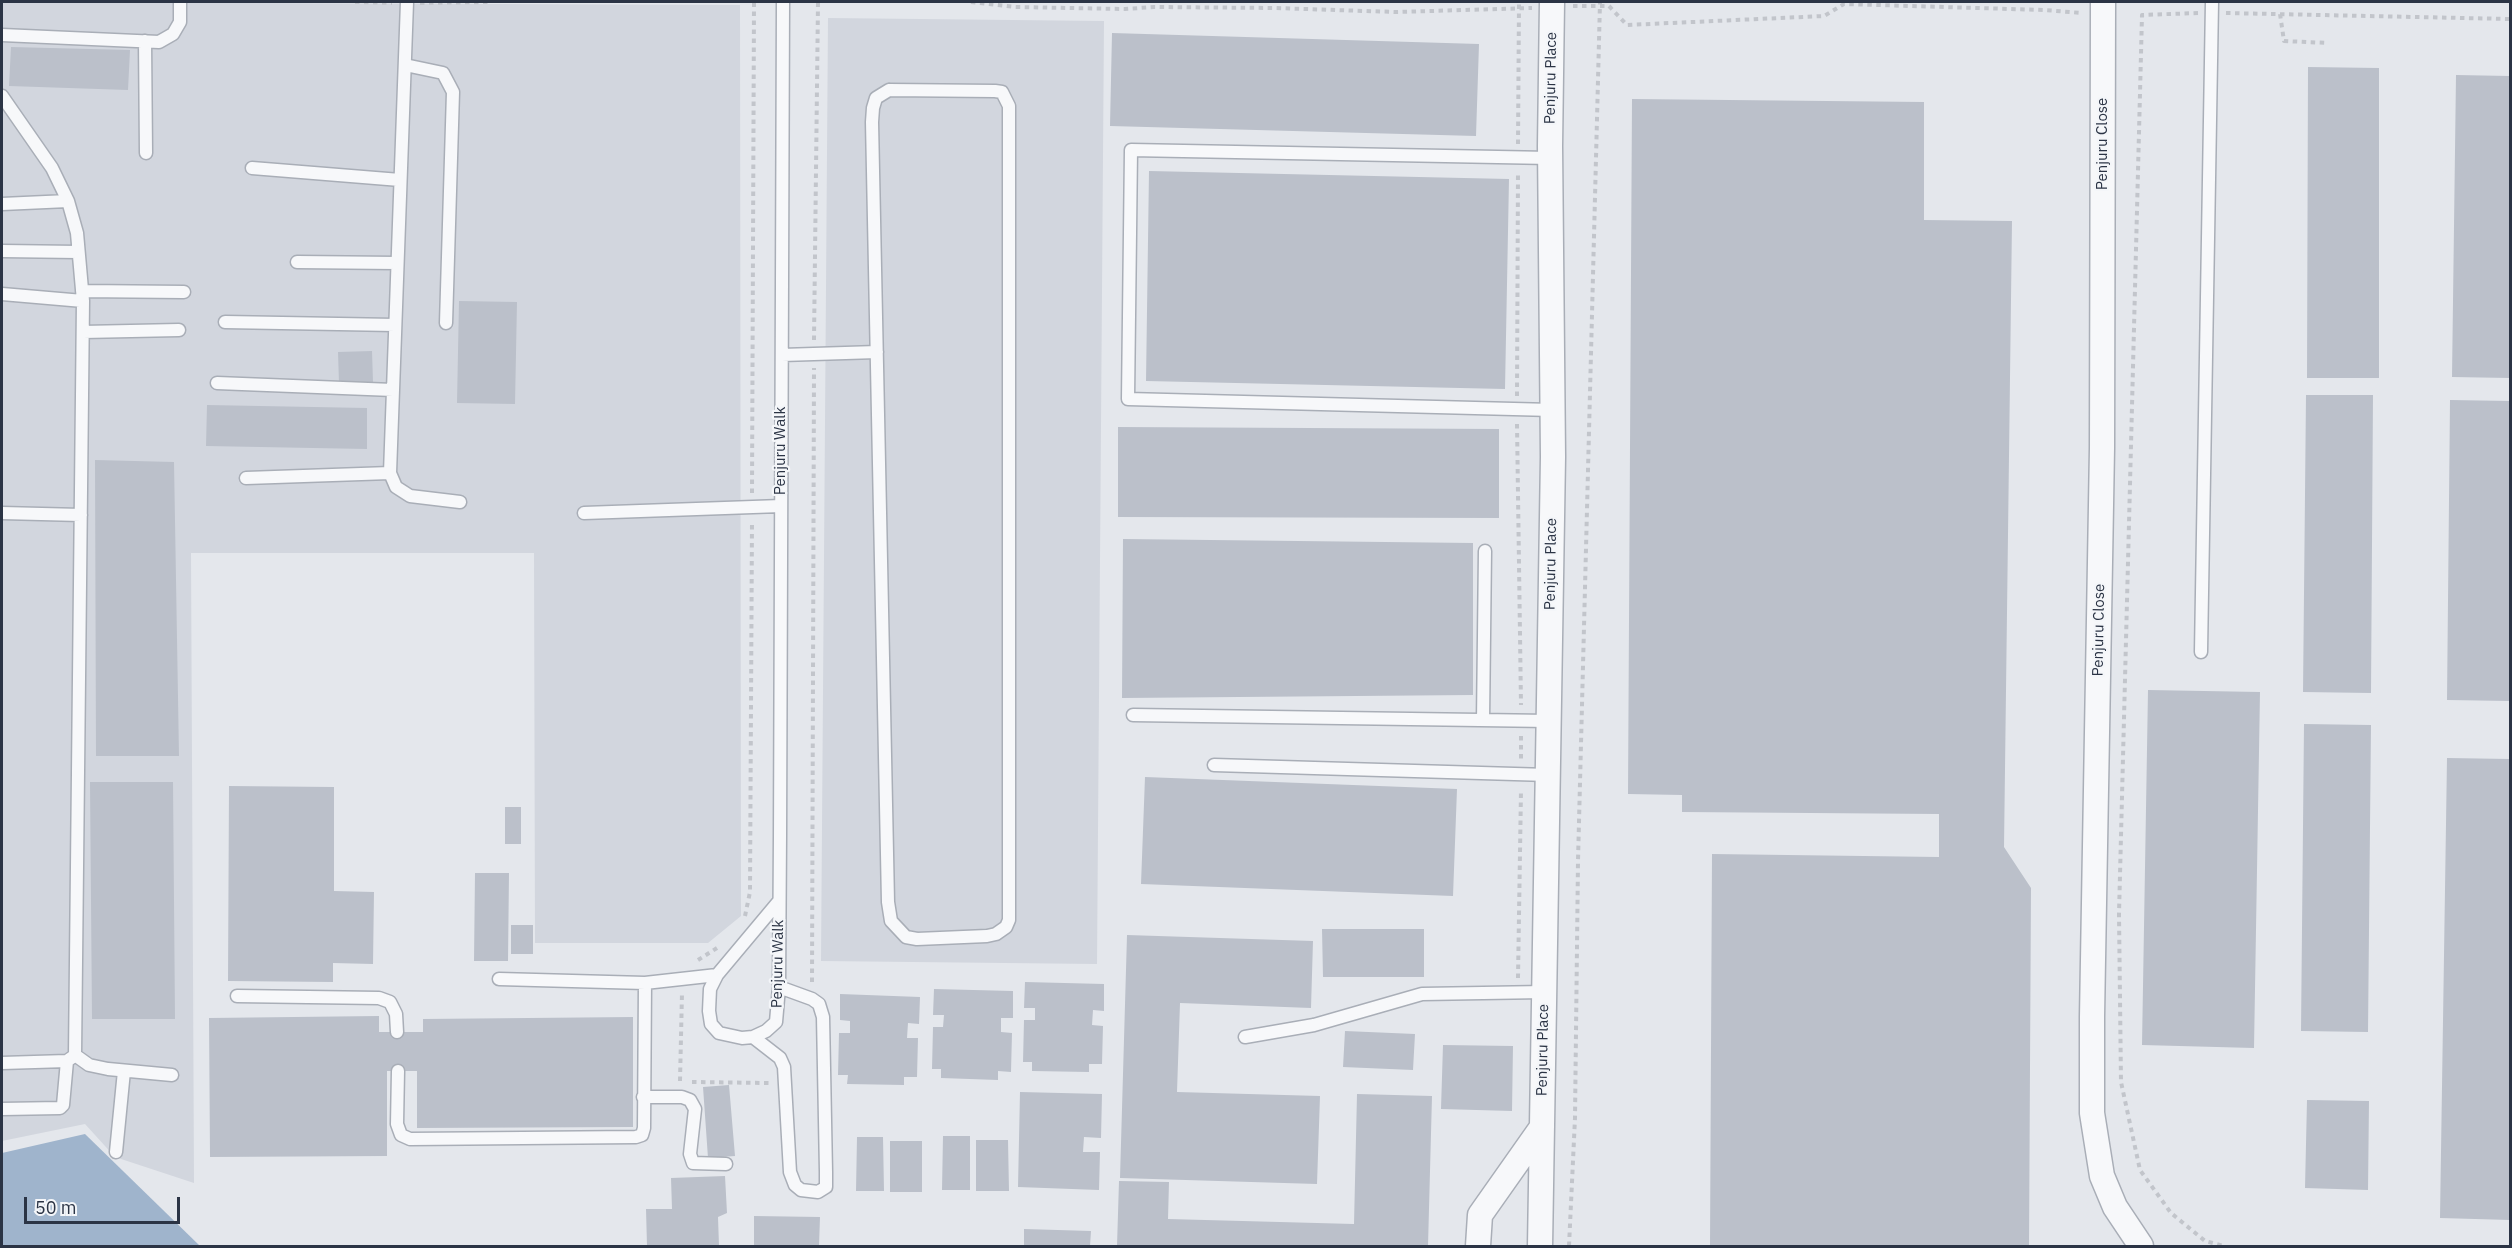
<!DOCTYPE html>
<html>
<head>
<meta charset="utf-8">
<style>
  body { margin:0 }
  #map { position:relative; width:2512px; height:1248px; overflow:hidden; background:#e4e7ec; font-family:"IBM Plex Sans",sans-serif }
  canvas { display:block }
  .frame { position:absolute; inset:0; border:3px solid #2b3445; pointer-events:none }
  .scale { position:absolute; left:24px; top:1197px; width:156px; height:27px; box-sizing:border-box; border:3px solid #2b3445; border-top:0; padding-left:8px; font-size:18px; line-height:21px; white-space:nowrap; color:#2b3445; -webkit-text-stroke:4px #f4f6f9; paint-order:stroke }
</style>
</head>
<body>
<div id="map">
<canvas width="2512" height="1248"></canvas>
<div class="frame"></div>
<div class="scale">50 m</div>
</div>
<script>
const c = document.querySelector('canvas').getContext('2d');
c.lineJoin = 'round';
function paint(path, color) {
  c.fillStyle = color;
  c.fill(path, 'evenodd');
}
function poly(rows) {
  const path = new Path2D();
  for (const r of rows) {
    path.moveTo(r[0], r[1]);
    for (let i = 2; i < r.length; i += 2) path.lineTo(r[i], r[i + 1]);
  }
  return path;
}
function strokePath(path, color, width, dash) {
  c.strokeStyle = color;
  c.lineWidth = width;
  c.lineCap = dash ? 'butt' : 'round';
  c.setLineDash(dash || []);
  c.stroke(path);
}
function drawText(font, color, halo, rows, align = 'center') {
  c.font = font + ' "IBM Plex Sans",sans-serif';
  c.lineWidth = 4.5;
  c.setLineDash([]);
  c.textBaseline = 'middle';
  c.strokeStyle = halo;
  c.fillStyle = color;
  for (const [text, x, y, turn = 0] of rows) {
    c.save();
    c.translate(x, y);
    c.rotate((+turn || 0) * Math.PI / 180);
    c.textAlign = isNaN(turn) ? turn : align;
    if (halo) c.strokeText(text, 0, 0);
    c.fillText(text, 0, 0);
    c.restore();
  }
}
paint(poly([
  [2,2,740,5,741,916,708,943,535,943,534,553,191,553,194,1183,115,1157,85,1124,2,1141],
  [828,18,1104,21,1097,964,821,961]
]), '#d2d6de');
paint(poly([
  [85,1134,200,1246,2,1246,2,1153]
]), '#9fb4cc');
paint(poly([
  [1112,33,1479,44,1476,136,1110,126],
  [11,47,130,50,128,90,9,86],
  [2308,67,2379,68,2379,378,2307,378],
  [2456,75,2510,76,2510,378,2452,377],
  [1632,99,1924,102,1924,220,2012,221,2004,847,2031,888,2029,1246,1710,1246,1712,854,1939,857,1939,814,1682,812,1682,795,1628,794],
  [1149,171,1509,179,1505,389,1146,381],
  [459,301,517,302,515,404,457,403],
  [372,351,373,382,339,383,338,352],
  [2306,395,2373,395,2371,693,2303,692],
  [2450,400,2510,401,2510,701,2447,700],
  [207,405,367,408,367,449,206,446],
  [1118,427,1499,429,1499,518,1118,517],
  [95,460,174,462,179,756,96,756],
  [1123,539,1473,543,1473,695,1122,698],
  [2148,690,2260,692,2254,1048,2142,1045],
  [2304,724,2371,725,2368,1032,2301,1031],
  [2447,758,2510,759,2510,1220,2440,1218],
  [1145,777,1457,789,1453,896,1141,884],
  [90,782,173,782,175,1019,92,1019],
  [229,786,334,787,334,891,374,892,373,964,333,963,333,982,228,981],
  [505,807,521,807,521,844,505,844],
  [475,873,509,873,508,961,474,961],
  [511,925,533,925,533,954,511,954],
  [1322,929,1424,929,1424,977,1323,977],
  [1127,935,1313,941,1311,1008,1180,1003,1177,1092,1320,1096,1317,1184,1120,1178],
  [1025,982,1104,984,1104,1011,1093,1010,1092,1025,1103,1026,1102,1064,1089,1064,1089,1072,1032,1071,1032,1062,1023,1062,1024,1020,1035,1020,1035,1008,1024,1008],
  [934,989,1013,991,1013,1018,1001,1018,1001,1032,1012,1033,1011,1072,998,1071,998,1080,941,1078,941,1069,932,1069,933,1027,943,1027,944,1015,933,1015],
  [840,994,920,997,919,1024,908,1023,907,1038,918,1038,917,1077,904,1077,904,1085,847,1084,848,1075,838,1075,839,1033,850,1033,850,1021,840,1020],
  [379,1016,379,1032,423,1032,423,1019,633,1017,633,1127,417,1128,417,1071,387,1071,387,1156,210,1157,209,1018],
  [1345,1031,1415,1034,1413,1070,1343,1067],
  [1443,1045,1513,1046,1512,1111,1441,1109],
  [729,1085,735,1156,708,1158,703,1087],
  [1020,1092,1102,1094,1101,1138,1084,1137,1083,1152,1100,1152,1099,1190,1018,1187],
  [1357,1094,1432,1096,1428,1246,1117,1246,1119,1181,1169,1182,1168,1219,1354,1224],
  [2307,1100,2369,1101,2368,1190,2305,1188],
  [943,1136,970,1136,970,1190,942,1190],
  [857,1137,883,1137,884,1191,856,1191],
  [976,1140,1008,1140,1009,1191,976,1191],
  [890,1141,922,1141,922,1192,890,1192],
  [725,1176,727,1213,718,1217,719,1246,647,1246,646,1209,672,1209,671,1178],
  [754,1216,820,1217,819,1246,754,1246],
  [1024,1229,1091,1231,1090,1246,1024,1246]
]), '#bbc0ca');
const service = poly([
  [407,2,390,473,396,487,410,496,460,502],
  [2,35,159,42,173,34,180,22,180,2],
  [145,41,146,153],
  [405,65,443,73,453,92,446,323],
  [889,90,995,91,1002,92,1009,106,1009,920,1006,927,996,934,987,936,917,939,906,937,891,921,888,902,872,122,873,108,876,98,889,90],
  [2,96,52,168,68,201,77,233,83,301,75,1055],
  [1550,158,1131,150,1128,399,1552,410],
  [252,168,400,180],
  [2,204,68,201],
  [2,251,78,252],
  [297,262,397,263],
  [82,291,184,292],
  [2,294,83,301],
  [225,322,395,325],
  [83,332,179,330],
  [782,355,877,352],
  [217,383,393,390],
  [246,478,390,473],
  [2,513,81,515],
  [584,513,781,506],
  [2201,652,2212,2],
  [1133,715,1549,721],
  [1483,720,1485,551],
  [1214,765,1548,775],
  [779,901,717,975,710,989,709,1011,711,1024,719,1033,742,1038,753,1037,766,1031,776,1022,779,987,780,836,783,2],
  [499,979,645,983,717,975],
  [237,996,379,998,390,1002,396,1014,397,1032],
  [753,1037,780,1058,784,1067,790,1172,795,1185,801,1190,818,1192,826,1187,826,1172,823,1017,819,1004,812,999,779,987],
  [1245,1037,1314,1025,1422,994,1544,992],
  [75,1055,89,1065,108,1069,172,1075],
  [2,1063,67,1061,74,1056],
  [398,1071,397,1124,401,1135,410,1139,636,1137,642,1135,644,1128,645,983],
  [643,1097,682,1097,690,1100,695,1109,690,1154,693,1163,726,1164],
  [2,1109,60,1108,63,1105,67,1061],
  [116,1152,124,1071]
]);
const minor = poly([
  [2103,2,2102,448,2092,1017,2092,1113,2102,1176,2115,1207,2141,1246],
  [1478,1246,1480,1215,1542,1127],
  [1540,1246,1553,457,1550,146,1552,2]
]);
strokePath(service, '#a9aeb7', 15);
strokePath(minor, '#a9aeb7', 27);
strokePath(poly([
  [355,2,392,3],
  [971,2,1015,7,1125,9,1154,7,1275,8,1396,12,1532,8],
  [420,3,492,2],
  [1573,6,1609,6,1627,25,1824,16,1844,4,2044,10,2082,13],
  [2198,13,2142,15,2119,914,2121,1082,2140,1170,2171,1213,2205,1241,2224,1246],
  [2226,13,2510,19],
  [2280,14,2284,41,2328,43],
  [1518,144,1519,2],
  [814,340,818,2],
  [1517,396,1518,172],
  [1517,424,1521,705],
  [752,493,754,2],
  [1521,736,1521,759],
  [745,916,750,892,752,521],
  [698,960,717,948],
  [1518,978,1521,790],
  [812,982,814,368],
  [680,1081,682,993],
  [692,1082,769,1083],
  [1569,1246,1575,1118,1578,861,1600,2]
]), '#c2c5cb', 4, [4.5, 4.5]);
strokePath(service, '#f7f8fa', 12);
strokePath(minor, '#f7f8fa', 24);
drawText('15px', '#2b3445', '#f4f6f9', [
  ["Penjuru Place",1551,78,-89],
  ["Penjuru Close",2103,144,-90],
  ["Penjuru Walk",781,451,-90],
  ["Penjuru Place",1551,564,-89],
  ["Penjuru Close",2099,630,-89],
  ["Penjuru Walk",778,964,-89],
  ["Penjuru Place",1543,1050,-89]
]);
</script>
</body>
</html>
